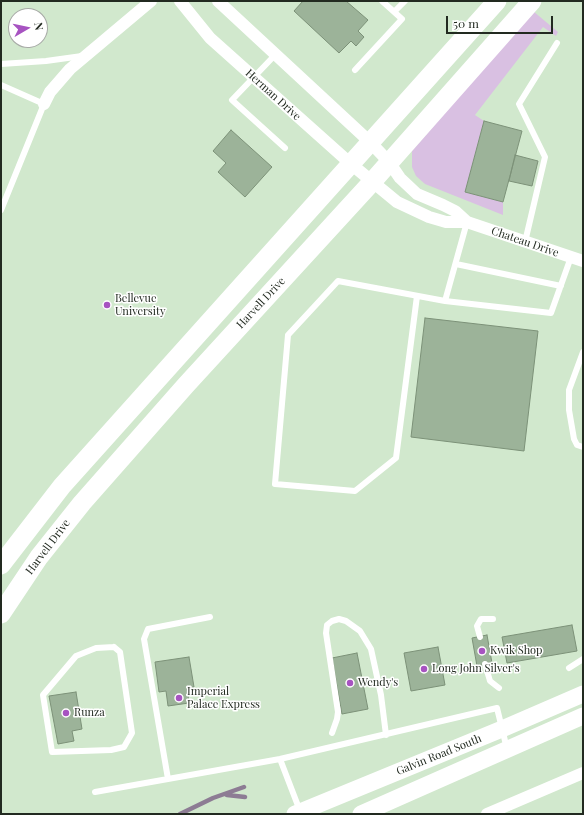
<!DOCTYPE html>
<html>
<head>
<meta charset="utf-8">
<style>
  body { margin:0 }
  #map { position:relative; width:584px; height:815px; overflow:hidden; background:#d1e8cd; font-family:"Playfair Display",serif }
  canvas { display:block }
  .frame { position:absolute; inset:0; border:2px solid #222a20; pointer-events:none }
  .north { position:absolute; left:8px; top:8px; width:40px; height:40px; box-sizing:border-box; background:#fff; border:1px solid #a7aaa6; border-radius:50%; rotate:81deg; font-size:11px; font-weight:700; line-height:16px; text-align:center; color:#222a20 }
  .north::after { content:''; display:block; margin:auto; width:14px; height:18px; background:#a753c1; clip-path:polygon(50% 0,100% 100%,50% 72%,0 100%) }
  .scale { position:absolute; left:446px; top:16px; width:107px; height:18px; box-sizing:border-box; border:2px solid #222a20; border-top:0; padding-left:5px; font-size:12px; line-height:14px; white-space:nowrap; color:#222a20; -webkit-text-stroke:3px #fff; paint-order:stroke }
</style>
</head>
<body>
<div id="map">
<canvas width="584" height="815"></canvas>
<div class="frame"></div>
<div class="north">N</div>
<div class="scale">50 m</div>
</div>
<script>
const c = document.querySelector('canvas').getContext('2d');
c.lineJoin = 'round';
function paint(path, color) {
  c.fillStyle = color;
  c.fill(path, 'evenodd');
}
function poly(rows) {
  const path = new Path2D();
  for (const r of rows) {
    path.moveTo(r[0], r[1]);
    for (let i = 2; i < r.length; i += 2) path.lineTo(r[i], r[i + 1]);
  }
  return path;
}
function strokePath(path, color, width, dash) {
  c.strokeStyle = color;
  c.lineWidth = width;
  c.lineCap = dash ? 'butt' : 'round';
  c.setLineDash(dash || []);
  c.stroke(path);
}
function drawText(font, color, halo, rows, align = 'center') {
  c.font = font + ' "Playfair Display",serif';
  c.lineWidth = 3;
  c.setLineDash([]);
  c.textBaseline = 'middle';
  c.strokeStyle = halo;
  c.fillStyle = color;
  for (const [text, x, y, turn = 0] of rows) {
    c.save();
    c.translate(x, y);
    c.rotate((+turn || 0) * Math.PI / 180);
    c.textAlign = isNaN(turn) ? turn : align;
    if (halo) c.strokeText(text, 0, 0);
    c.fillText(text, 0, 0);
    c.restore();
  }
}
paint(poly([
  [533,11,558,32,556,36,543,27,475,115,484,121,465,192,503,202,503,215,425,184,416,176,412,167,412,151]
]), '#d9c0e2');
strokePath(poly([
  [227,795,245,797],
  [180,814,213,798,244,787]
]), '#8d7c94', 4.5);
const building = poly([
  [303,1,346,1,368,20,358,31,364,37,356,46,351,41,339,53,294,11,303,1],
  [484,121,522,131,503,202,465,192,484,121],
  [231,130,272,167,245,197,218,172,226,163,213,151,231,130],
  [515,155,538,161,532,186,509,181,515,155],
  [425,318,538,331,524,451,411,437,425,318],
  [572,625,577,651,507,663,502,637,572,625],
  [487,635,492,663,477,666,472,638,487,635],
  [438,647,445,685,411,691,404,653,438,647],
  [357,653,368,709,342,714,332,658,357,653],
  [189,657,194,687,187,688,189,703,168,706,166,691,159,692,155,662,189,657],
  [76,692,82,729,72,731,74,741,58,744,49,696,76,692]
]);
paint(building, '#9cb399');
strokePath(building, '#7c9178', 1);
strokePath(poly([
  [394,12,405,1],
  [275,55,232,100,285,148],
  [1,64,46,61,82,56],
  [355,70,402,19,382,1],
  [1,85,44,104,1,210],
  [525,242,545,157,519,104,557,43],
  [456,264,561,286],
  [417,296,396,458,355,491,275,484,288,335,338,281,445,301,551,313,571,257],
  [445,301,467,222],
  [583,352,569,390,569,410,574,439,577,445,583,447],
  [480,637,477,626,481,619,493,619],
  [114,647,120,652,132,733,124,747,111,750,52,752,43,695,76,656,96,648,114,647],
  [485,664,490,681,499,688],
  [569,668,583,659],
  [332,733,337,719,338,712,326,633,327,625,332,621,339,619,346,621,360,631,371,649,381,695,386,735],
  [280,759,300,811],
  [168,779,144,639,148,629,210,617],
  [95,792,280,759,497,708,507,749]
]), '#fff', 6);
strokePath(poly([
  [180,1,210,38,351,164,397,202,429,217,446,222,467,222,583,261],
  [218,1,370,142,389,162,400,178,417,194,443,205,455,211,467,222],
  [44,104,50,92,70,69,151,1],
  [487,814,583,773]
]), '#fff', 12);
strokePath(poly([
  [295,814,502,729,583,694],
  [361,814,583,716]
]), '#fff', 17);
strokePath(poly([
  [1,565,62,486,497,1],
  [1,614,39,557,82,503,186,385,372,182,532,1]
]), '#fff', 19);
for (const [x, y, r, color] of [
  [107,305,4,"#a753c1"],
  [482,651,4,"#a753c1"],
  [424,669,4,"#a753c1"],
  [350,683,4,"#a753c1"],
  [179,698,4,"#a753c1"],
  [66,713,4,"#a753c1"]
]) {
  const dot = new Path2D();
  dot.arc(x, y, r, 0, 2 * Math.PI);
  c.fillStyle = color;
  c.fill(dot);
  strokePath(dot, '#fff', 1.5);
}
drawText('11px', '#222a20', '#fff', [
  ["Herman Drive",273,95,42],
  ["Chateau Drive",525,242,19],
  ["Harvell Drive",261,303,-47],
  ["Harvell Drive",48,547,-53],
  ["Galvin Road South",439,755,-22]
]);
drawText('11px', '#222a20', '#fff', [
  ["Bellevue",115,299],
  ["University",115,312],
  ["Kwik Shop",490,651],
  ["Long John Silver's",432,669],
  ["Wendy's",358,683],
  ["Imperial",187,692],
  ["Palace Express",187,705],
  ["Runza",74,713]
], 'left');
</script>
</body>
</html>
